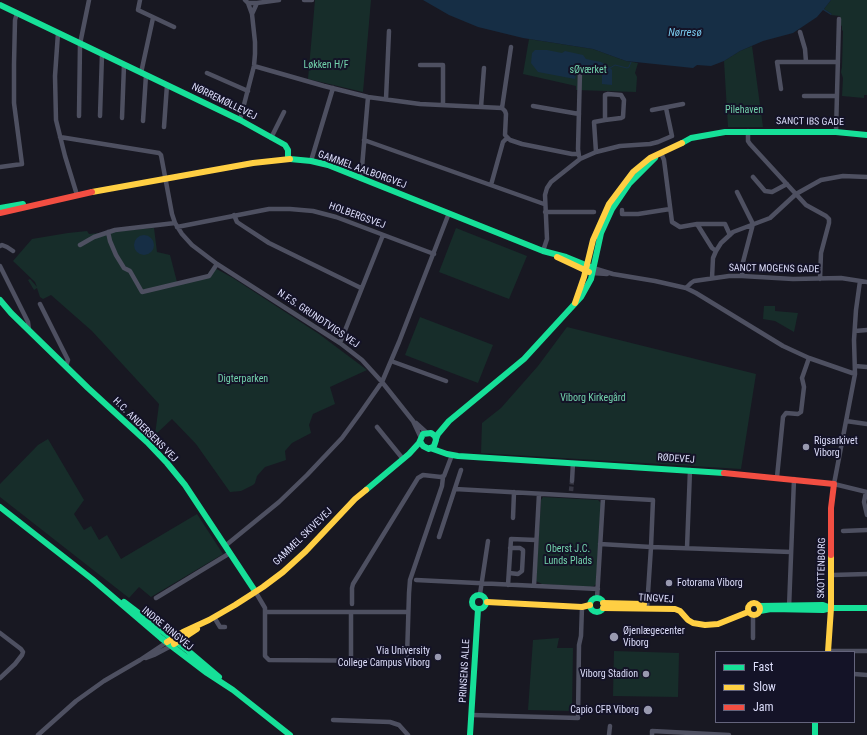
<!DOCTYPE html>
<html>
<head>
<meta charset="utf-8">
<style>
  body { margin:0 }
  #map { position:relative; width:867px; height:735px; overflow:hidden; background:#181822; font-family:"Roboto Condensed",sans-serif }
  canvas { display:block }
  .legend { position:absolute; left:715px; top:651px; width:140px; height:72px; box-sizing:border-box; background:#141327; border:1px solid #64647c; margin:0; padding:5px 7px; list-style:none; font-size:12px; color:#dddefb }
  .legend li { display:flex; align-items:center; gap:8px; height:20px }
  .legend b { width:20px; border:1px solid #64647c }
</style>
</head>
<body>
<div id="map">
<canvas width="867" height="735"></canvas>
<ul class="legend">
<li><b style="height:5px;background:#16e098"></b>Fast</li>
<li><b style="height:5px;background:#ffcf43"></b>Slow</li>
<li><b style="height:5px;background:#f24e42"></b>Jam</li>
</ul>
</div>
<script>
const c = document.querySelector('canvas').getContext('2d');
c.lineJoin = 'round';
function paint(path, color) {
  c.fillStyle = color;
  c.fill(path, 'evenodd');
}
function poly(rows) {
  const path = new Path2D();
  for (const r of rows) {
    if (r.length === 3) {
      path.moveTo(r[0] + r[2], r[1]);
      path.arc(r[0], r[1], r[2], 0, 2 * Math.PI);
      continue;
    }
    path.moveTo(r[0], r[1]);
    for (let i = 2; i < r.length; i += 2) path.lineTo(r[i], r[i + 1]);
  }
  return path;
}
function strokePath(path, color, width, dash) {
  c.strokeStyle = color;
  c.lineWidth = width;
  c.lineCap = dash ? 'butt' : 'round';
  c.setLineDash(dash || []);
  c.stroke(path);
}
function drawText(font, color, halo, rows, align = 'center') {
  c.font = font + ' "Roboto Condensed",sans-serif';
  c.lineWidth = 4;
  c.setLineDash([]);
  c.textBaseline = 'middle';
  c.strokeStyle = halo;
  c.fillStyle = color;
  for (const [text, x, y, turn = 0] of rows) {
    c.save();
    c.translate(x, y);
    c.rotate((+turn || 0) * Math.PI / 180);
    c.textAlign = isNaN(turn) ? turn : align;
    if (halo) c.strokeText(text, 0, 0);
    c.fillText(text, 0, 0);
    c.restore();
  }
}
paint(poly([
  [315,0,371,0,363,92,308,79],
  [831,0,867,0,867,95,864,95,864,98,842,96,843,78,841,72,842,67,843,31,842,30,842,26,840,25,840,16,831,15,832,14,824,9],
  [529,39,593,49,626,61,638,63,635,73,637,77,636,92,576,90,576,86,523,74],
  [752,46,763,127,728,127,724,61,740,51],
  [154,228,157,252,170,255,177,282,207,275,213,267,233,278,319,334,367,370,330,387,335,404,313,414,309,425,311,433,292,443,285,451,286,460,265,467,257,476,255,483,253,485,241,491,230,492,196,444,172,419,155,435,159,404,92,331,51,295,43,299,40,297,37,288,34,290,28,280,30,279,37,287,35,282,13,261,32,239,68,233,87,231,89,234],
  [456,228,527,256,509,299,439,272],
  [764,306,775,306,775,311,798,313,794,332,775,321,763,319],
  [420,317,493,345,478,383,405,355],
  [567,327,756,374,741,469,481,453,482,423,501,408,538,366],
  [48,439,84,500,74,514,84,530,91,526,99,540,107,535,121,559,197,514,223,554,151,597,139,587,129,598,0,497,0,484,38,445],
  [543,497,598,500,601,503,596,584,594,586,590,587,542,584,536,581,541,500],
  [559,638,557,648,573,648,572,711,528,710,533,640],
  [614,651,679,653,678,697,613,696]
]), '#172d2a');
paint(poly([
  [423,0,831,0,824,9,832,14,831,15,823,10,817,17,793,33,763,41,740,51,724,61,711,66,697,65,693,68,626,61,593,49,523,38,478,27,449,15],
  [535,50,547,50,562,53,565,51,583,55,586,59,601,62,608,66,612,70,612,85,602,84,602,71,577,70,575,79,538,72,531,63,532,53],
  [144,245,10]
]), '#162e45');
strokePath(poly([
  [610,68,615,65,627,68,629,67,631,62]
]), '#162e45', 1);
strokePath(poly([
  [571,491,572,481]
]), '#363643', 4.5, [4.5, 2]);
strokePath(poly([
  [140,0,138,10,174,27],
  [304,0,312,0],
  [248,3,257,3,279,0],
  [252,14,257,3],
  [800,32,805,49,806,62],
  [58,33,55,76,56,120,65,156,77,195],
  [420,65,443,65,443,105],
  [254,66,324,86,368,97,420,104,502,108,505,111,506,114,505,135,510,140,522,144,572,154,578,154],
  [141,73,153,18],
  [207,73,248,91],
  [781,89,777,62,838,62],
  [804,96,837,96],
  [386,99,389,31],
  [533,106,579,114],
  [481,107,484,68],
  [502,108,511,47],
  [652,110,683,104],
  [79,116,80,44,89,0],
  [100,116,102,54],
  [122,118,124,65],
  [240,120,254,66,255,54,255,42,252,14,248,3,245,0],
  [143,121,146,75],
  [164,127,167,85],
  [748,131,748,141,750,144,806,205,826,216,829,219,829,223,821,253,820,279],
  [836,132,839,19],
  [60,137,159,153,161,155,172,214,175,223,182,234,192,245,217,264,340,343,362,360,382,382,413,421,421,438],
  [271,138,284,112],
  [364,140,544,204],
  [596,152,594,122,605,120,621,118,623,117,624,100,621,95,608,94,605,95,605,120],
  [661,153,664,160,672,222,680,227,697,224,712,248,716,251],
  [579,156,578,149,580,71],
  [311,161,333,88],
  [0,167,22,164,14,103,14,64,15,20,17,13],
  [753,177,765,191,772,192,787,184],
  [361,179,368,97],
  [491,185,503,142,507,138],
  [737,192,753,224,743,262,742,276],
  [622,210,622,214,638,214,670,209],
  [545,212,594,212],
  [234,215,237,222,243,226,269,243,361,288],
  [697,224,725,224,730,235],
  [177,227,269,209,290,209,313,211,336,217,434,254],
  [108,232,110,241,116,255,124,268,130,271,142,292,209,276,217,264],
  [80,245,94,237,115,230,175,223],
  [0,246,2,245,7,247,13,251],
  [543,251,547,239,545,195,547,188,551,182,580,159,596,152,620,146,650,144,658,142,672,136,666,108],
  [0,266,28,322,29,330],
  [593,268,613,274,655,281,686,288,696,293,783,346,809,358,855,374],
  [592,273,607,274],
  [712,278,713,258,716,251,721,243,733,232,770,218,796,194,821,180,843,176,867,177],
  [860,281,856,310,854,340,855,374,834,484,867,492],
  [686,288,691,283,694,281,729,276,742,276,793,279,841,278,867,282],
  [40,304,68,360,66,366],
  [855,331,867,330],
  [340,343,383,235],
  [391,361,446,381],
  [855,366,867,367],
  [846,421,867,424],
  [416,423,427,433],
  [377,427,403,459],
  [777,477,783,417,786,413,798,414,801,412,804,387,802,378,809,358],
  [572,481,573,463],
  [455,489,653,500,651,547,600,544],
  [866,492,864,502,867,515],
  [513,518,514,492],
  [843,531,867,530],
  [439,537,461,470],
  [225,546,279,502,307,475,342,438,361,412,382,382,399,342,449,213],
  [687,548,690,470],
  [509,573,518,574,522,571,523,553,523,550,520,548,510,548],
  [832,575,867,574],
  [416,580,598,589],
  [508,585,511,539,536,540],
  [534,586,539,494],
  [255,591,265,608,265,656,269,660,406,661,407,657,409,593,410,580,442,486,443,477],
  [480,594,488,541],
  [156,598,230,553],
  [597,598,603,498],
  [352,604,352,588,353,584,418,478,423,475,441,477,444,476,452,455],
  [647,608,651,547,791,552],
  [789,608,794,479],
  [266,612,408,612],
  [214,617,220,627,225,627],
  [0,633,21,649,23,652,22,655,15,664,0,678],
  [753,638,753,615],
  [828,651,867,651],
  [146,658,154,655,171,646],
  [351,660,351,612],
  [854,674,867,675],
  [472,715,578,718,579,645,581,636,582,607],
  [333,720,390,722,399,725,408,735],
  [38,735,76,701,104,681,140,660,167,642],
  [609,735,610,726],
  [652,735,652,731,729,735]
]), '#4e5061', 4.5);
strokePath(poly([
  [0,5,240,120,285,145,288,150,288,159],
  [682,143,691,138,725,132,836,132,867,135],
  [290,159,311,161,328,165,543,251,566,257,593,268],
  [0,208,23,204],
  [0,300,11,313,88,388,147,442,167,463,185,485,255,591],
  [436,439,438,434,449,421,524,359,581,297,591,279,601,233,612,209,629,184,655,158],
  [430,448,447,454,458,456,724,473],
  [366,490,409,454,419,443,423,434,431,433,435,436,436,440,434,446,429,449,423,446,420,441],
  [0,507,92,579,161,638,207,673,233,690,290,735],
  [479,602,7],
  [597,605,7],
  [124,602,186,649,219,677],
  [759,606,823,605,831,608],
  [760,611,771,609,823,610,831,608,867,608],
  [815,722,815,735],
  [470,735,478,609]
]), '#16e098', 6);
strokePath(poly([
  [92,192,253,163,290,159],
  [557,257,589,272],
  [575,303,584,277,593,240,609,204,633,172,650,158,682,143],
  [487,602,582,607,590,605],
  [754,609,6],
  [603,603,644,604],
  [603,608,675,609,680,611,688,620,693,623,705,625,718,624,748,612],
  [167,642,183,632,209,620,235,605,263,587,283,572,306,551,355,499,366,490],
  [174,644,197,629],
  [828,652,831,608,831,555]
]), '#ffcf43', 6);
strokePath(poly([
  [0,213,92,192],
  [724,473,834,484,831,508,831,555]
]), '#f24e42', 6);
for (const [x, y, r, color] of [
  [806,447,4,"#9899af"],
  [669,583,4,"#9899af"],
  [614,637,5,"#9899af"],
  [438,657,4,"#9899af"],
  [646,674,4,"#9899af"],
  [648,710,5,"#9899af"]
]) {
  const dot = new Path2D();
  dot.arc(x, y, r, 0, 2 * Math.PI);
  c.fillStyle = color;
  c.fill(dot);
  strokePath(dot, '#141327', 1.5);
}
drawText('10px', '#72d2ac', '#141327', [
  ["Løkken H/F",326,65],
  ["sØværket",588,70],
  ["Pilehaven",744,110],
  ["Digterparken",243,379],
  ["Viborg Kirkegård",593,398],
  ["Oberst J.C.",568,549],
  ["Lunds Plads",568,561]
]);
drawText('10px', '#dddefb', '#141327', [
  ["NØRREMØLLEVEJ",224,102,26],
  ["SANCT IBS GADE",810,122,1],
  ["GAMMEL AALBORGVEJ",362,170,20],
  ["HOLBERGSVEJ",357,216,20],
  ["SANCT MOGENS GADE",774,269,1],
  ["N.F.S. GRUNDTVIGS VEJ",318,319,34],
  ["H.C. ANDERSENS VEJ",145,430,45],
  ["RØDEVEJ",676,459,4],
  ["GAMMEL SKIVEVEJ",303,537,-44],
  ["SKOTTENBORG",822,568,-89],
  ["TINGVEJ",656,599,3],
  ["INDRE RINGVEJ",167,629,39],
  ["PRINSENS ALLE",465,671,-87]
]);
drawText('10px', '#dddefb', '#141327', [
  ["Rigsarkivet",814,441],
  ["Viborg",814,453],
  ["Fotorama Viborg",677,583],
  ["Øjenlægecenter",623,631],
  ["Viborg",623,643],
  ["Via University",430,651,"right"],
  ["College Campus Viborg",430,663,"right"],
  ["Viborg Stadion",638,674,"right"],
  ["Capio CFR Viborg",639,710,"right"]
], 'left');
drawText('italic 11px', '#79c9ed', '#141327', [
  ["Nørresø",685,33]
]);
</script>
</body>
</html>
